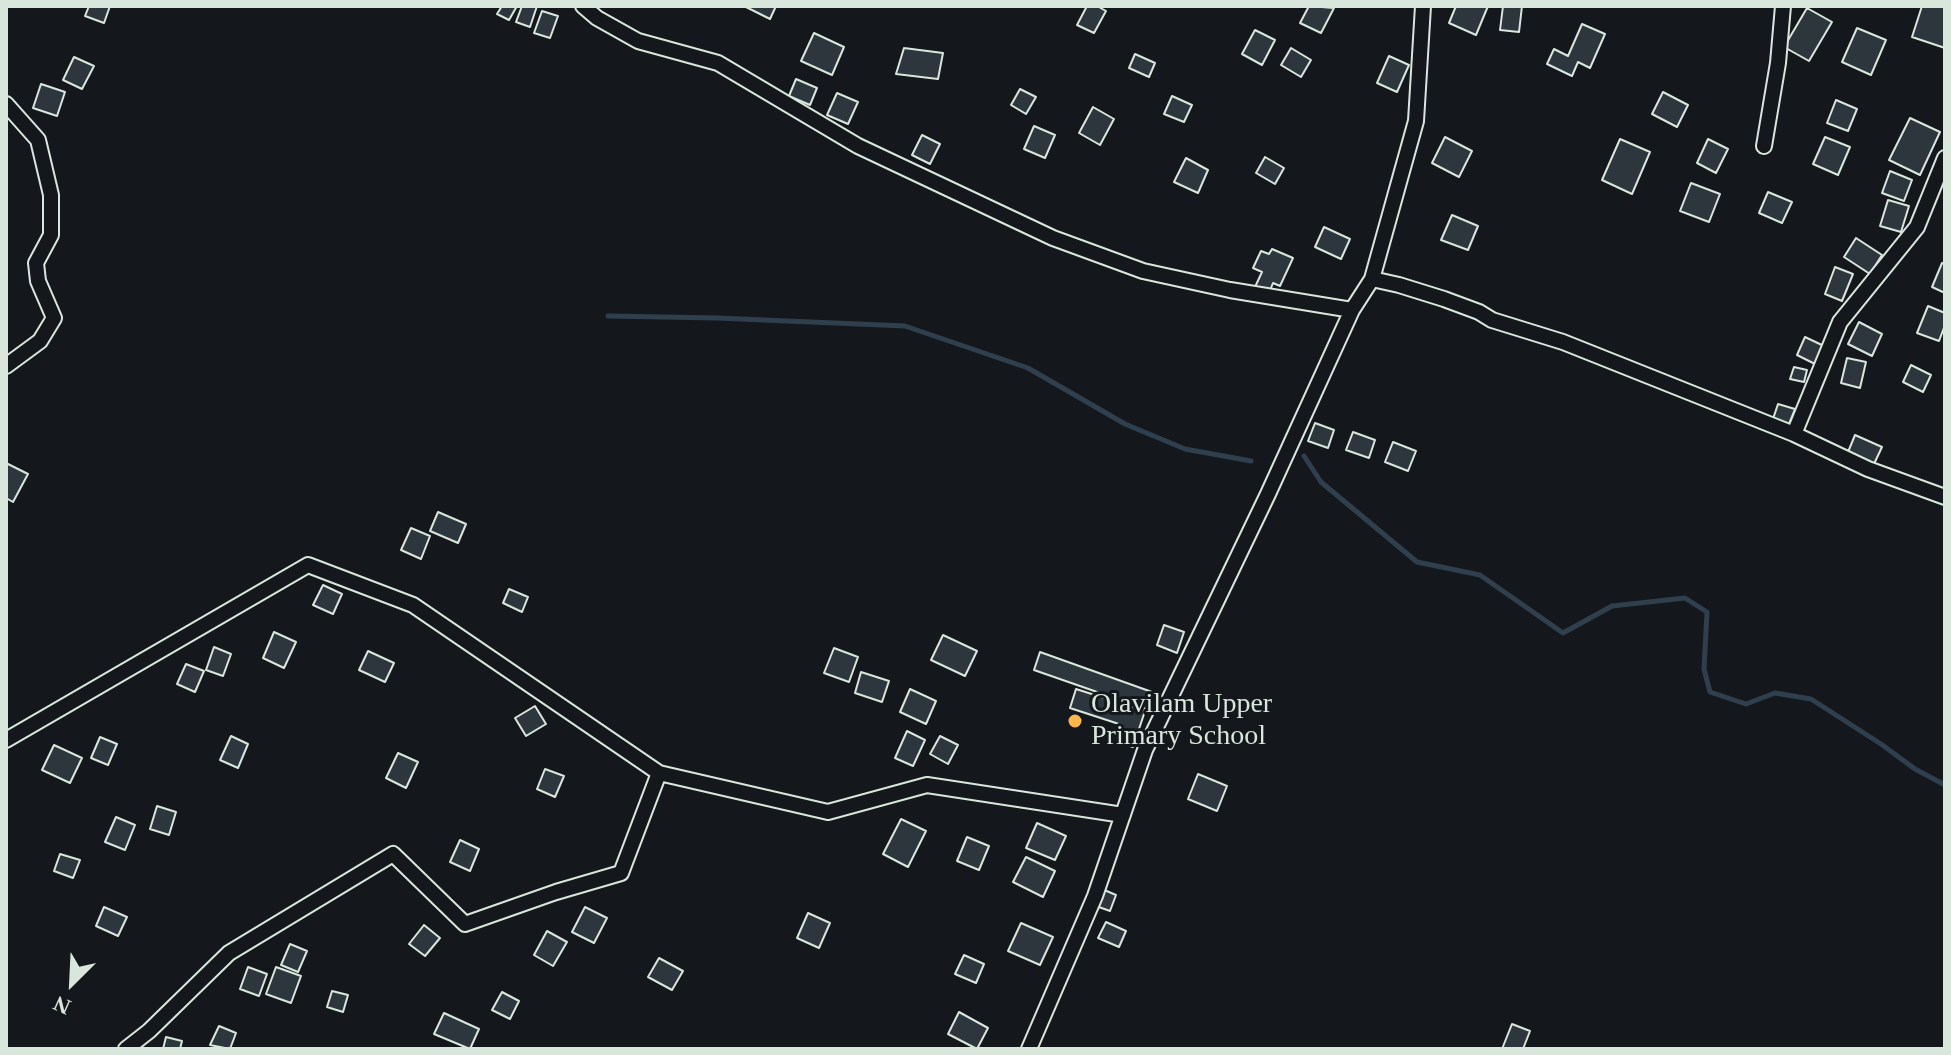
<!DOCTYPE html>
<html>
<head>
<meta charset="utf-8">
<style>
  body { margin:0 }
  #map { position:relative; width:1951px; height:1055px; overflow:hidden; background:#14181c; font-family:Georgia,serif }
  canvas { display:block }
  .frame { position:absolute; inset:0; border:8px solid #d8e6dc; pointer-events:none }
  .north { position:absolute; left:32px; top:943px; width:80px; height:80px; -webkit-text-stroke:6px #14181c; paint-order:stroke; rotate:204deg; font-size:22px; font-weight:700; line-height:32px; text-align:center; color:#d8e6dc }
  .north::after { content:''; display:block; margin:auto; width:28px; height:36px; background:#d8e6dc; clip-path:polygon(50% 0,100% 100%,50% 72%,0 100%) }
</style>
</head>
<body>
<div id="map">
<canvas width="1951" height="1055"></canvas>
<div class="frame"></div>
<div class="north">N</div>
</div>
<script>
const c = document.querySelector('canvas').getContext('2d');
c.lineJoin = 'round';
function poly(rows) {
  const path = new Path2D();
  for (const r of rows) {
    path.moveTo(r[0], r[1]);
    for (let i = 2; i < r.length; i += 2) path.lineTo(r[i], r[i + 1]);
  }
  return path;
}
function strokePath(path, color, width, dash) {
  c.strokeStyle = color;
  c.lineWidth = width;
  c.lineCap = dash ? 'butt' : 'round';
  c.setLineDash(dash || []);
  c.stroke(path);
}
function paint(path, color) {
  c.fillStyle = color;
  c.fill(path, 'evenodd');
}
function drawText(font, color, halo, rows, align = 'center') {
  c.font = font + ' Georgia,serif';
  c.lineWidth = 6;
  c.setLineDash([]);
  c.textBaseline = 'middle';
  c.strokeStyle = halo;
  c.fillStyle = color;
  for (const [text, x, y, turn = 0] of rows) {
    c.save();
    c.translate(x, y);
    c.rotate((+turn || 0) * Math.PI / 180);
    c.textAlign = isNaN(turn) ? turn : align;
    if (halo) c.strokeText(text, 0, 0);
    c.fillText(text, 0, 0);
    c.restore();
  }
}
strokePath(poly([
  [608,316,717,318,905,326,1028,368,1125,424,1185,449,1251,461],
  [1304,456,1321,482,1417,562,1480,575,1563,633,1612,606,1685,598,1707,612,1704,669,1710,692,1746,704,1775,693,1811,699,1881,744,1915,769,1945,785]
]), '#2f3f4d', 5);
const building = poly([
  [89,6,110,6,104,23,85,16,89,6],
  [502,6,517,6,509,20,497,14,502,6],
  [522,6,537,6,530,27,516,22,522,6],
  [744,6,776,6,770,19,744,6],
  [1087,6,1097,6,1106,11,1094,33,1077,25,1087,6],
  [1309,6,1334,8,1321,33,1300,23,1309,6],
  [1456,6,1488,6,1476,35,1449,23,1456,6],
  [1503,6,1522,6,1519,32,1500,30,1503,6],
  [1922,6,1945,6,1945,48,1912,37,1922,6],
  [1807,8,1832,22,1809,61,1784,47,1807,8],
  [542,11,558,16,550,38,534,33,542,11],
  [1582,24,1605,34,1590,68,1578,62,1572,76,1547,64,1554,49,1568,56,1582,24],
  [1857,28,1886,40,1871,75,1842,62,1857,28],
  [1255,30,1275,40,1262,65,1242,54,1255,30],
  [814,33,844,47,832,75,801,61,814,33],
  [904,48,943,53,938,79,896,74,904,48],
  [1291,48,1311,60,1301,77,1281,65,1291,48],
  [1135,54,1155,63,1149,77,1129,68,1135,54],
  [1389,56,1409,65,1397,92,1377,83,1389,56],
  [74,57,94,66,82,89,63,80,74,57],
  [796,79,817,88,810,105,789,96,796,79],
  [41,84,65,92,57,116,33,108,41,84],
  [1020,89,1036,97,1026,114,1011,105,1020,89],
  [1663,92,1688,105,1677,127,1652,114,1663,92],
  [837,93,858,102,848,124,827,115,837,93],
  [1172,96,1192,105,1184,122,1164,114,1172,96],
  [1836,100,1857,109,1848,131,1827,123,1836,100],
  [1093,107,1114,119,1100,145,1079,133,1093,107],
  [1910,118,1940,132,1920,175,1889,160,1910,118],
  [1034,126,1055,135,1045,158,1024,149,1034,126],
  [922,135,940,144,930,164,912,155,922,135],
  [1445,137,1472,151,1459,177,1432,163,1445,137],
  [1825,137,1850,147,1838,175,1813,164,1825,137],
  [1620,139,1650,152,1632,194,1602,180,1620,139],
  [1708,139,1728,149,1716,173,1697,163,1708,139],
  [1265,157,1284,168,1275,184,1256,173,1265,157],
  [1186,158,1208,170,1198,193,1174,182,1186,158],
  [1890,171,1912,180,1904,201,1882,193,1890,171],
  [1691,183,1720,194,1709,222,1680,211,1691,183],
  [1768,192,1792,202,1782,223,1759,213,1768,192],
  [1888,200,1909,206,1901,232,1880,226,1888,200],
  [1452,215,1478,226,1468,250,1441,240,1452,215],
  [1324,227,1350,239,1341,259,1315,247,1324,227],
  [1856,238,1882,255,1870,274,1844,257,1856,238],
  [1272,249,1293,258,1280,286,1273,283,1269,293,1255,287,1262,272,1253,268,1261,251,1269,254,1272,249],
  [1942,263,1945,264,1945,293,1932,287,1942,263],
  [1835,267,1853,274,1842,301,1825,294,1835,267],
  [1928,306,1945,313,1945,325,1939,341,1917,333,1928,306],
  [1859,322,1882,334,1872,356,1848,344,1859,322],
  [1805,337,1824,346,1815,364,1797,355,1805,337],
  [1847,358,1866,362,1860,388,1841,383,1847,358],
  [1911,365,1931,375,1923,392,1903,382,1911,365],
  [1794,367,1807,370,1804,382,1790,379,1794,367],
  [1778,404,1795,409,1789,424,1773,419,1778,404],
  [1315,423,1334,430,1328,448,1308,441,1315,423],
  [1353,432,1375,440,1369,458,1346,450,1353,432],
  [1855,435,1882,447,1874,464,1848,452,1855,435],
  [1393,442,1416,451,1408,471,1385,462,1393,442],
  [6,463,28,474,13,502,6,498,6,463],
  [438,512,466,524,458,543,430,531,438,512],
  [411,528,430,536,421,559,401,550,411,528],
  [323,585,342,594,333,614,313,605,323,585],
  [509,589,528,597,522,612,503,603,509,589],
  [1164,625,1184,632,1177,653,1157,645,1164,625],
  [274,632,296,642,284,668,263,658,274,632],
  [943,635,977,651,965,676,931,660,943,635],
  [214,647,231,654,223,676,206,670,214,647],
  [834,648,858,657,849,682,824,673,834,648],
  [368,651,394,663,385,682,359,670,368,651],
  [1040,652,1152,692,1146,709,1034,670,1040,652],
  [186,664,204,671,195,692,177,684,186,664],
  [861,672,889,681,882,702,855,693,861,672],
  [910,689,936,701,926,724,900,712,910,689],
  [1076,689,1145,711,1133,747,1117,742,1122,725,1070,708,1076,689],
  [535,706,546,724,526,736,515,718,535,706],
  [907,731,925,740,913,766,895,758,907,731],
  [231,736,248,744,238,768,220,760,231,736],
  [940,736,958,745,948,764,930,754,940,736],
  [100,737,117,744,108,765,91,758,100,737],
  [54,745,82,758,70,783,42,770,54,745],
  [398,753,418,762,406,788,386,778,398,753],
  [545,769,564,776,555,797,537,789,545,769],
  [1198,774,1227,786,1217,811,1188,799,1198,774],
  [157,806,176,812,169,835,150,829,157,806],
  [116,817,135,825,125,850,105,842,116,817],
  [901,819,926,831,908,867,883,854,901,819],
  [1037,823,1066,836,1055,860,1026,848,1037,823],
  [967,837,989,846,979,870,957,861,967,837],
  [460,840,479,849,470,871,450,862,460,840],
  [60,854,80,860,73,878,54,871,60,854],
  [1026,857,1055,871,1043,897,1013,882,1026,857],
  [1102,889,1116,895,1110,911,1096,906,1102,889],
  [104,907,127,917,118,936,96,926,104,907],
  [585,907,607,918,594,943,572,932,585,907],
  [808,913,830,923,819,948,797,938,808,913],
  [1106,922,1126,931,1119,947,1098,938,1106,922],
  [1021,923,1053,937,1040,965,1008,951,1021,923],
  [424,925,440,938,425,956,409,944,424,925],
  [547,931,567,942,553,966,534,955,547,931],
  [290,944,307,951,298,972,281,965,290,944],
  [964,955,984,964,976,983,955,974,964,955],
  [659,958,683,971,672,990,648,977,659,958],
  [248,967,267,974,259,996,240,989,248,967],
  [276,967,301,976,291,1003,266,994,276,967],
  [332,991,348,995,343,1012,327,1007,332,991],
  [502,992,519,1001,510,1019,492,1010,502,992],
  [959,1012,988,1028,977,1049,948,1034,959,1012],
  [444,1013,479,1029,470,1049,434,1034,444,1013],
  [1512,1024,1530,1031,1523,1049,1502,1049,1512,1024],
  [219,1026,236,1033,230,1049,210,1045,219,1026],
  [166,1037,182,1041,180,1049,163,1049,166,1037]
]);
paint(building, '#2c363c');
strokePath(building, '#d8e6dc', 2);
const minor = poly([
  [583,6,597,18,638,41,718,63,858,146,1053,238,1143,271,1230,290,1352,310,1372,279,1399,285,1444,299,1479,312,1492,320,1563,342,1794,434],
  [6,104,38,140,51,195,51,235,36,263,38,281,54,318,40,341,6,366],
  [1764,146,1778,63,1783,6],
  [1945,158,1917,227,1840,322,1794,434,1868,469,1945,497],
  [1372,279,1416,121,1423,6],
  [6,740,308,565,413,605,659,773,828,812,927,785,1123,815],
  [126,1049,149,1031,229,953,393,854,465,924,556,892,621,873,659,773],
  [1029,1049,1095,896,1145,750,1268,494,1352,310]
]);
strokePath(minor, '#d8e6dc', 18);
strokePath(minor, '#14181c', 14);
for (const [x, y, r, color] of [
  [1075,721,8,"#ffb74d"]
]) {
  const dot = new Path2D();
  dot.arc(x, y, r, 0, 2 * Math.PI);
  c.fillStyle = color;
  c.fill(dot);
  strokePath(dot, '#14181c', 3);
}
drawText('28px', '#d8e6dc', '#14181c', [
  ["Olavilam Upper",1091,705],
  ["Primary School",1091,737]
], 'left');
</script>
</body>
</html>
